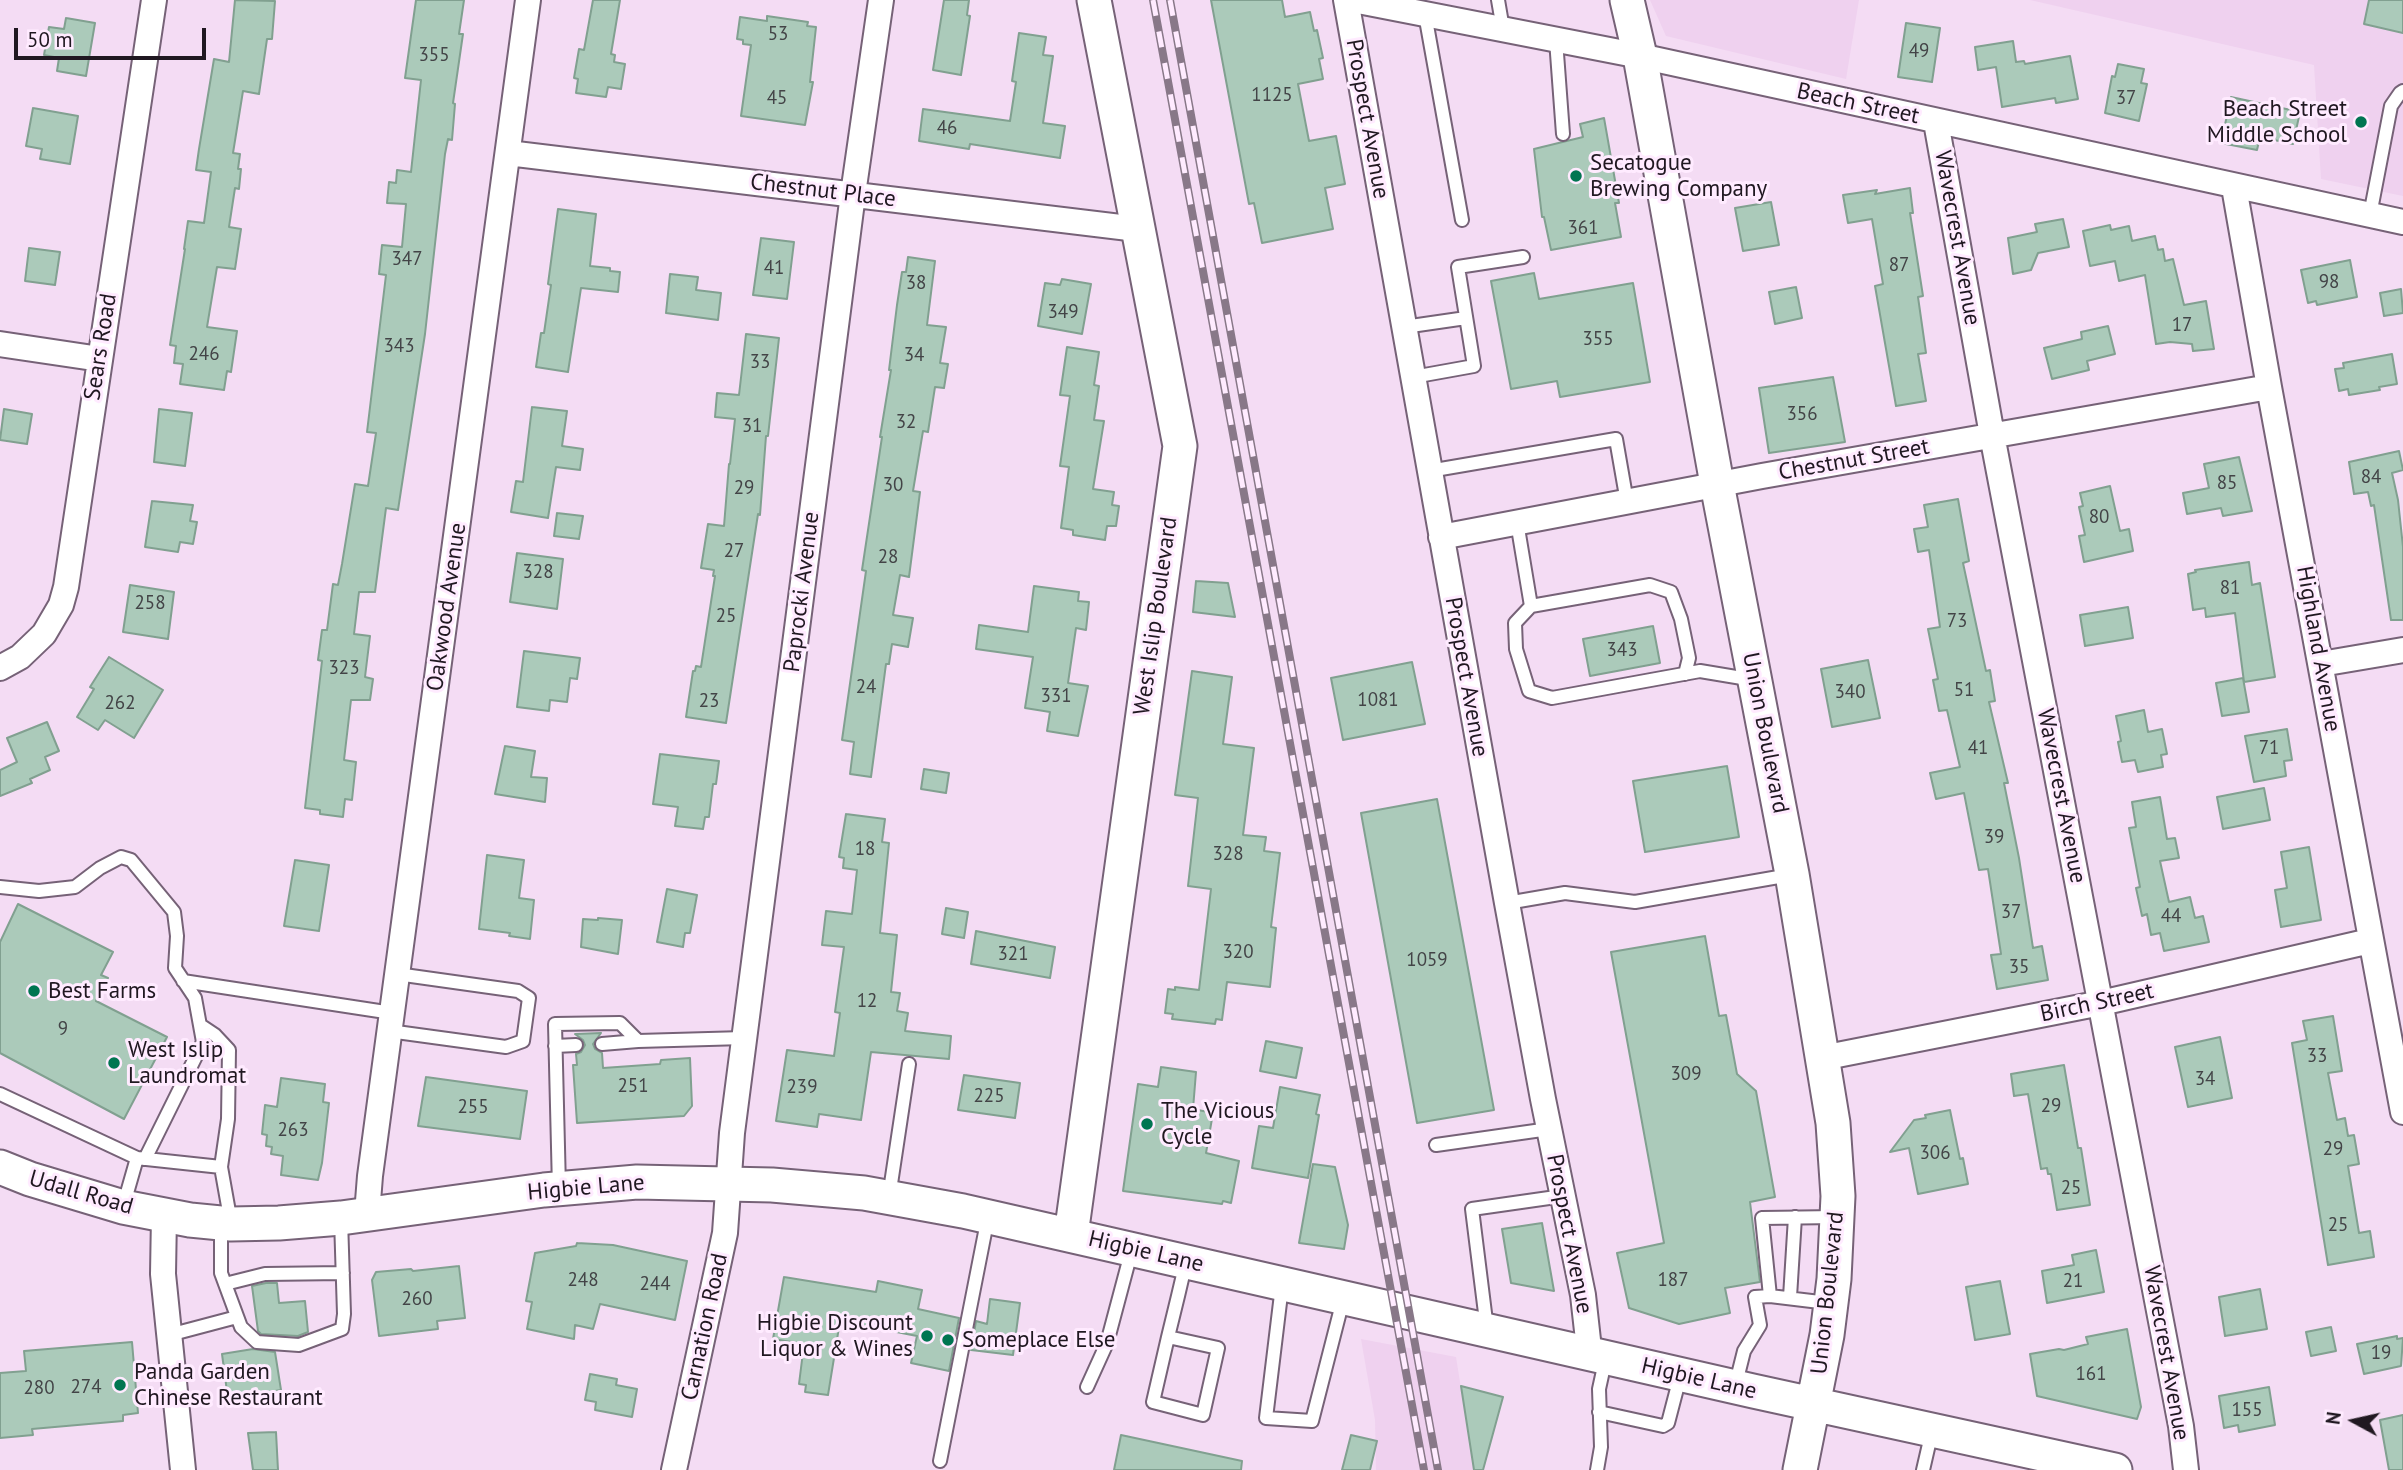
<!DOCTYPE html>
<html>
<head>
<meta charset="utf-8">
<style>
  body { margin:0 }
  #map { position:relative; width:2403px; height:1470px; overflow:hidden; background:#f4dcf4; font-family:"PT Sans",sans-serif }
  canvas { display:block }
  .north { position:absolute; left:2319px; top:1386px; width:70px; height:70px; -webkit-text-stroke:5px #ffebff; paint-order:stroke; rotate:278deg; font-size:19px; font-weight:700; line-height:28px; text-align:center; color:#201821 }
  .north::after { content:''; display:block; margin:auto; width:24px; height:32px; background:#201821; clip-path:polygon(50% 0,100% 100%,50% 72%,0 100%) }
  .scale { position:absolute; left:14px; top:28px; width:192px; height:32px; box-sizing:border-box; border:4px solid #201821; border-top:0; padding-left:9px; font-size:21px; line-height:24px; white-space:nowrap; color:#201821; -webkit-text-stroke:5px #ffebff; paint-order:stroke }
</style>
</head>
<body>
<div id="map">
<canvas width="2403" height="1470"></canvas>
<div class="north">N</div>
<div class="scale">50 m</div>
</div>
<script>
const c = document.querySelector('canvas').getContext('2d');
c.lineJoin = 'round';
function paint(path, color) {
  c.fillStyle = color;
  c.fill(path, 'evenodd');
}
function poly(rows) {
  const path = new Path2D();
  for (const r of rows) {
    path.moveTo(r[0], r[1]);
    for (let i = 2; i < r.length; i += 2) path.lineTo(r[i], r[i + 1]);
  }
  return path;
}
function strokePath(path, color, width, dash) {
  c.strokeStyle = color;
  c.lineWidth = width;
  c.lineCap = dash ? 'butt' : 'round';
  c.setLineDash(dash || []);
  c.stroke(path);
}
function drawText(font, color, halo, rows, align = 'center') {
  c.font = font + ' "PT Sans",sans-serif';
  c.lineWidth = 6;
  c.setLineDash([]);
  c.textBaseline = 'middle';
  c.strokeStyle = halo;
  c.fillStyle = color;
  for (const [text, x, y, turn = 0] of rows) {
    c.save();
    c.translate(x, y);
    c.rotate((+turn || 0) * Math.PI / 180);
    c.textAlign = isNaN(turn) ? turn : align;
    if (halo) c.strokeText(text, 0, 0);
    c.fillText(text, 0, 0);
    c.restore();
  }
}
paint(poly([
  [1650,0,1859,0,1846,79,1666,36],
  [2030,0,2403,0,2403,196,2321,179,2314,65],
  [1361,1339,1456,1357,1474,1470,1376,1470,1375,1420]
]), '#efd1ef');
const building = poly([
  [235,0,275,1,272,39,267,39,259,94,243,91,233,153,240,154,238,169,241,169,239,189,235,188,229,227,241,229,235,269,217,267,207,327,237,331,231,372,227,371,224,390,180,384,183,364,174,363,176,346,170,345,185,249,184,249,188,221,204,223,211,172,196,170,199,149,214,59,229,62,235,0],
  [416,0,464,0,459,34,463,34,453,103,455,104,452,140,448,139,445,154,425,334,398,510,386,508,375,592,359,592,354,634,370,636,365,677,373,679,370,700,351,700,344,760,356,762,352,800,345,799,343,817,320,814,320,810,305,808,322,661,318,660,322,630,327,630,333,584,338,585,342,564,355,484,368,486,376,433,367,432,386,275,379,274,382,245,402,247,406,204,387,203,389,182,396,183,397,170,411,172,421,80,405,78,416,0],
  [593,0,620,0,611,54,615,55,614,62,625,64,621,89,608,87,606,97,576,93,578,79,574,78,579,49,584,50,593,0],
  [944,0,969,0,967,15,970,16,961,75,933,70,944,0],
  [1211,0,1282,0,1285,17,1310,12,1314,31,1317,30,1323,58,1319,59,1323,79,1298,84,1309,141,1336,136,1345,184,1325,188,1333,229,1262,243,1254,203,1249,204,1211,0],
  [2369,0,2403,0,2403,33,2364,24,2369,0],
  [767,16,808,22,807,26,816,27,810,82,813,82,805,125,741,116,751,45,743,44,743,40,737,39,740,17,767,21,767,16],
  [66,18,95,23,86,76,57,71,59,58,44,55,49,27,64,29,66,18],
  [1906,23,1940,28,1932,82,1898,77,1906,23],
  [1019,33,1046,37,1043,55,1053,56,1043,123,1065,126,1060,158,970,144,969,149,919,141,923,109,1010,121,1016,82,1012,81,1019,33],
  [2013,41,2016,62,2024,61,2025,64,2070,56,2078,99,2056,103,2055,98,2002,107,1996,67,1978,70,1975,47,2013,41],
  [2118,64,2144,69,2141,83,2147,84,2139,121,2105,113,2112,76,2115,77,2118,64],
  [2231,97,2300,112,2293,144,2260,137,2257,150,2221,143,2231,97],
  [33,108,78,116,70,164,40,159,42,149,26,146,33,108],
  [1604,118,1619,203,1615,203,1621,237,1551,250,1544,217,1542,217,1534,149,1583,137,1580,124,1604,118],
  [1910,188,1913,213,1910,213,1923,296,1918,297,1926,353,1918,354,1926,401,1896,406,1875,286,1883,284,1872,219,1848,223,1843,195,1877,190,1875,194,1910,188],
  [1771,202,1779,245,1743,251,1735,208,1771,202],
  [558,209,596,214,590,266,610,268,610,271,620,272,618,292,581,288,568,372,536,367,541,333,544,333,551,285,548,284,558,209],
  [2063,219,2069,247,2038,253,2031,270,2013,274,2008,238,2037,232,2035,224,2063,219],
  [2110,225,2111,230,2129,226,2132,241,2155,236,2158,250,2163,249,2165,261,2173,259,2184,305,2206,301,2214,349,2193,351,2192,344,2170,342,2156,344,2145,275,2119,281,2115,261,2090,266,2083,231,2110,225],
  [761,238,794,242,787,299,753,295,761,238],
  [29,248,60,252,55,285,25,281,29,248],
  [908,257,935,261,927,325,946,327,940,363,948,364,944,388,935,387,928,432,923,431,913,491,920,492,909,577,900,575,893,615,913,618,908,647,892,644,889,664,886,664,871,777,850,774,854,742,842,740,866,571,862,570,882,437,880,437,891,370,889,370,897,305,902,272,906,272,908,257],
  [2350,260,2357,297,2317,305,2316,301,2308,303,2301,270,2350,260],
  [1534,273,1539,299,1633,283,1650,382,1560,397,1557,381,1511,389,1491,281,1534,273],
  [670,274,698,277,696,290,721,293,718,320,666,313,670,274],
  [1062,279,1091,284,1082,334,1038,326,1045,283,1060,285,1062,279],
  [1796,287,1802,318,1775,324,1769,292,1796,287],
  [2401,289,2403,313,2384,316,2380,293,2401,289],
  [2108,326,2115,354,2087,361,2089,370,2052,379,2044,348,2082,339,2081,332,2108,326],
  [746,334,779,338,768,436,766,436,760,515,758,514,726,723,686,717,693,671,695,671,696,666,701,667,715,576,713,576,714,570,701,568,708,524,724,526,729,464,730,464,735,419,715,417,717,393,739,395,746,334],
  [1067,347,1099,352,1094,385,1099,386,1094,420,1104,421,1093,489,1114,492,1112,505,1119,506,1116,526,1107,526,1105,540,1073,535,1073,530,1061,528,1069,467,1060,466,1070,396,1060,395,1067,347],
  [2392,354,2397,384,2379,387,2380,390,2349,395,2348,389,2339,391,2335,369,2344,368,2343,363,2392,354],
  [1833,377,1845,442,1769,453,1759,388,1833,377],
  [532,407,567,411,562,446,583,449,580,470,556,467,548,518,511,512,516,481,523,482,532,407],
  [4,409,32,414,27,444,0,440,4,409],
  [159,409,192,413,185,466,154,462,159,409],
  [2399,451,2403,470,2392,473,2398,500,2403,547,2403,620,2391,620,2374,505,2371,506,2368,492,2354,494,2349,462,2399,451],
  [2239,457,2252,511,2223,516,2221,508,2187,514,2183,493,2209,488,2204,464,2239,457],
  [2110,486,2120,531,2129,529,2133,551,2084,562,2079,536,2085,535,2079,507,2083,506,2080,493,2110,486],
  [1958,499,1969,561,1963,563,1986,671,1990,670,1995,701,1989,702,2008,783,2004,783,2019,858,2033,948,2042,946,2048,980,1997,989,1991,955,2001,954,1988,869,1979,870,1964,793,1936,799,1930,773,1960,767,1947,710,1939,711,1933,680,1938,679,1928,629,1940,627,1929,550,1918,552,1914,529,1928,527,1924,505,1958,499],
  [152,501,193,505,190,521,197,522,193,544,180,542,178,552,145,547,152,501],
  [557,513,583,516,579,539,554,536,557,513],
  [517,553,563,559,557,609,510,602,517,553],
  [2249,562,2252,585,2260,583,2275,677,2244,682,2235,613,2206,617,2205,608,2193,610,2188,574,2196,572,2195,570,2249,562],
  [1196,581,1228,583,1235,617,1193,612,1196,581],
  [130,585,174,592,168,639,123,632,130,585],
  [1034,586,1079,592,1078,601,1089,602,1086,630,1076,628,1068,683,1088,686,1078,736,1047,731,1050,712,1025,708,1033,657,976,649,979,625,1028,632,1034,586],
  [2128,607,2133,638,2085,646,2080,615,2128,607],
  [1653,626,1660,663,1590,676,1583,639,1653,626],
  [524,651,580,658,577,679,570,678,567,702,550,700,549,711,517,707,524,651],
  [109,657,163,690,134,738,105,720,98,730,77,717,94,689,90,687,109,657],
  [1868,660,1880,718,1832,727,1821,669,1868,660],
  [1412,662,1425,724,1343,740,1331,678,1412,662],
  [1192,671,1232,677,1223,744,1254,748,1243,835,1266,837,1264,851,1280,853,1271,927,1276,928,1270,987,1227,982,1222,1020,1216,1019,1215,1024,1172,1019,1173,1014,1165,1013,1168,989,1175,990,1175,987,1199,990,1211,889,1188,886,1198,798,1175,795,1192,671],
  [2243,678,2249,712,2222,716,2216,683,2243,678],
  [2144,710,2148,732,2162,729,2167,754,2161,755,2163,767,2138,772,2135,760,2122,762,2118,742,2121,741,2116,716,2144,710],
  [47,722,59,751,45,757,50,770,30,779,32,783,0,796,0,770,17,762,7,738,47,722],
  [2287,729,2292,760,2284,761,2286,776,2254,782,2245,736,2287,729],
  [505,746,535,751,531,777,547,778,545,802,495,794,505,746],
  [660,754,719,761,716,784,713,784,709,817,705,817,703,829,675,826,678,807,653,804,660,754],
  [1727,766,1739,837,1645,852,1633,781,1727,766],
  [924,769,949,773,946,793,921,789,924,769],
  [2264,788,2270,820,2223,829,2217,797,2264,788],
  [2160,797,2167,839,2175,838,2179,858,2160,861,2169,902,2190,897,2195,918,2203,916,2209,942,2164,951,2160,933,2151,935,2147,914,2142,916,2136,888,2140,887,2129,828,2136,827,2132,802,2160,797],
  [1437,799,1494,1110,1417,1123,1361,813,1437,799],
  [846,814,885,819,882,842,889,843,880,933,897,935,891,992,900,993,897,1011,908,1013,905,1031,951,1036,949,1059,871,1052,861,1120,819,1114,817,1127,776,1121,787,1050,834,1056,840,1013,835,1012,844,947,822,945,826,911,852,914,857,870,843,868,844,858,839,857,846,814],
  [2309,847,2321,920,2281,927,2275,890,2287,888,2281,852,2309,847],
  [487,855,524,860,519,898,534,900,530,939,509,936,510,933,479,929,487,855],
  [295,860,329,865,319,931,284,926,295,860],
  [667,889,697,895,690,933,685,933,683,947,657,942,667,889],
  [18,904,113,952,101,975,108,978,96,1001,167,1037,124,1119,0,1053,0,942,18,904],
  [946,908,968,912,964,938,942,934,946,908],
  [598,918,622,920,618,954,581,947,583,919,598,920,598,918],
  [976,931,1055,947,1050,978,971,964,976,931],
  [1705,936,1719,1016,1726,1015,1737,1074,1756,1091,1775,1197,1750,1202,1760,1282,1725,1288,1730,1313,1679,1324,1629,1308,1617,1253,1664,1243,1611,952,1705,936],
  [2333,1016,2342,1071,2328,1073,2337,1120,2345,1118,2348,1136,2354,1135,2359,1164,2348,1166,2359,1233,2370,1231,2374,1257,2328,1265,2292,1043,2307,1040,2303,1021,2333,1016],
  [601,1033,593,1044,595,1049,602,1053,603,1068,660,1064,661,1060,690,1058,692,1106,684,1116,577,1123,573,1065,577,1065,576,1054,581,1052,585,1045,583,1040,575,1034,601,1033],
  [2220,1037,2232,1098,2188,1107,2175,1047,2220,1037],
  [1266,1041,1302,1048,1296,1078,1260,1071,1266,1041],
  [2064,1065,2078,1148,2081,1148,2090,1205,2057,1210,2051,1174,2048,1174,2047,1168,2041,1169,2028,1094,2014,1096,2011,1074,2064,1065],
  [1161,1067,1196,1072,1193,1109,1213,1113,1206,1153,1239,1161,1231,1203,1223,1201,1222,1204,1123,1191,1138,1084,1158,1087,1161,1067],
  [964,1075,1020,1083,1015,1118,958,1110,964,1075],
  [426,1077,527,1091,520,1139,418,1126,426,1077],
  [281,1078,325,1084,323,1102,329,1103,322,1163,318,1180,281,1175,283,1156,271,1154,272,1147,266,1146,267,1135,262,1134,265,1105,277,1107,281,1078],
  [1280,1087,1320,1095,1316,1114,1319,1115,1308,1178,1252,1168,1259,1126,1273,1128,1280,1087],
  [1950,1110,1960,1159,1963,1158,1968,1184,1918,1194,1909,1148,1890,1152,1914,1120,1926,1118,1925,1115,1950,1110],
  [1313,1164,1335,1167,1348,1225,1344,1249,1299,1243,1313,1164],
  [1542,1223,1554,1291,1511,1283,1502,1229,1542,1223],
  [577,1243,613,1245,687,1261,675,1320,600,1304,593,1329,575,1325,574,1339,527,1329,532,1302,526,1301,535,1253,576,1246,577,1243],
  [2096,1250,2104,1292,2047,1303,2042,1271,2074,1265,2072,1255,2096,1250],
  [459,1266,465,1318,437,1321,438,1329,379,1336,372,1280,376,1272,411,1269,413,1271,459,1266],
  [784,1277,876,1292,878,1281,922,1290,918,1309,959,1318,949,1371,911,1363,917,1336,840,1321,828,1395,805,1392,806,1385,799,1384,804,1344,773,1339,784,1277],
  [2000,1281,2010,1334,1975,1340,1966,1287,2000,1281],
  [266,1283,277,1283,279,1303,305,1301,308,1332,298,1336,261,1334,258,1331,252,1286,266,1283],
  [2260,1289,2267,1329,2225,1336,2219,1297,2260,1289],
  [990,1299,1020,1303,1013,1355,971,1350,976,1321,987,1324,990,1299],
  [2331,1327,2336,1351,2311,1356,2306,1332,2331,1327],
  [2127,1329,2141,1407,2137,1419,2037,1396,2030,1354,2059,1349,2064,1350,2088,1344,2086,1337,2127,1329],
  [2397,1336,2397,1339,2403,1338,2401,1366,2364,1374,2357,1344,2397,1336],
  [132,1342,138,1413,123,1415,123,1421,32,1429,33,1435,0,1438,0,1373,26,1371,24,1351,132,1342],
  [253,1349,275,1352,281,1390,228,1399,222,1354,253,1349],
  [590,1374,617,1379,616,1385,637,1389,632,1417,595,1410,596,1402,585,1400,590,1374],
  [1461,1386,1503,1397,1483,1470,1474,1470,1461,1386],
  [2269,1387,2275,1425,2239,1432,2238,1425,2224,1428,2219,1396,2269,1387],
  [2403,1415,2403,1470,2389,1470,2380,1420,2403,1415],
  [276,1432,278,1470,253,1470,248,1433,276,1432],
  [1121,1435,1242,1461,1241,1470,1114,1470,1121,1435],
  [1351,1435,1377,1441,1370,1470,1342,1470,1351,1435]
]);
paint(building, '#abcaba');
strokePath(building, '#81a090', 2);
const lane = poly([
  [1498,0,1503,29],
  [1425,14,1462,220],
  [1556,40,1563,134],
  [2370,215,2391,106,2400,93,2403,91],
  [1404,327,1466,318],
  [1413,377,1474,366,1458,267,1523,257],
  [1429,471,1616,439,1627,502],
  [1517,522,1531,606,1650,585,1671,592,1681,619,1689,658,1685,674],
  [1531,606,1515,623,1516,649,1529,691,1552,698,1700,671,1754,680],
  [0,887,39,891,75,887,100,868,121,857,131,860,174,912,177,936,175,968,195,998,203,1042,145,1159],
  [1507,903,1565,893,1635,902,1790,875],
  [183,981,392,1013],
  [200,1025,215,1035,229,1050,228,1119,221,1167,231,1223],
  [389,1031,506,1047,523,1041,529,998,518,991,397,974],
  [602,1044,638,1041],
  [555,1046,576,1045],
  [0,1094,137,1158,221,1167],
  [1436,1145,1549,1129],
  [559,1188,555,1024,620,1023,638,1041,744,1038],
  [889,1197,909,1064],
  [123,1207,137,1158],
  [221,1224,221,1273,241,1327,257,1342,299,1345,342,1329,344,1314,341,1219],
  [225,1284,265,1274,343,1273],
  [1282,1286,1266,1418,1312,1421,1343,1300],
  [1790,1297,1795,1217],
  [1828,1303,1770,1296,1762,1218,1837,1217],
  [1487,1329,1472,1209,1563,1196],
  [169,1335,237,1317],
  [1168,1337,1218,1348,1203,1415,1153,1402,1168,1337,1178,1296,1186,1262],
  [1087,1387,1107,1343,1132,1249],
  [1735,1387,1744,1351,1760,1325,1755,1297,1770,1296],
  [1599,1412,1663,1426,1668,1423,1680,1377],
  [940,1461,988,1217],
  [1597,1470,1601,1447,1599,1389,1606,1357],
  [1923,1470,1932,1431]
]);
const street = poly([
  [1346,0,1507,903,1543,1099,1583,1295,1588,1340,1587,1353],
  [1353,0,1640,56,2403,222],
  [1936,122,1992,435,2181,1426,2186,1470],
  [508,153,1137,229],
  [2234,187,2269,387,2403,1112],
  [0,344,100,359],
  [1441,537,1762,476,2269,387],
  [2321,664,2403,650],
  [0,668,20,657,44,634,61,605,66,587,154,0],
  [1822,1058,2101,1003,2370,941],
  [367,1214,370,1176,528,0],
  [164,1215,163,1274,183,1470],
  [674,1470,725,1233,732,1133,853,194,881,0]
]);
const secondary = poly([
  [1627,0,1640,56,1717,484,1792,874,1833,1123,1838,1196,1834,1279,1827,1335,1800,1470],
  [0,1167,30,1179,123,1207,190,1220,231,1224,279,1223,341,1218,544,1190,637,1182,772,1185,864,1193,963,1211,1753,1391,2115,1470],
  [1071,1235,1180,446,1094,0]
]);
strokePath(lane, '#766277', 16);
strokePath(street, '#766277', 28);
strokePath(secondary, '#766277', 37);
strokePath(lane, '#fff', 12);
strokePath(street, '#fff', 24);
strokePath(secondary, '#fff', 33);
const rail = poly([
  [1153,0,1424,1470],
  [1170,0,1438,1470]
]);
strokePath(rail, '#887888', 8);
strokePath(rail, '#ffebff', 5, [16]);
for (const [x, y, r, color] of [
  [2361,122,7,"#007551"],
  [1576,176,7,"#007551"],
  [34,991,7,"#007551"],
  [114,1063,7,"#007551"],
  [1147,1124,7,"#007551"],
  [927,1336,7,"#007551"],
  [948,1340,7,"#007551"],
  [120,1385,7,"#007551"]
]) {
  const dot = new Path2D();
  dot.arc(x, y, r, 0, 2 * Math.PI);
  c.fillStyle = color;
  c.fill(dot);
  strokePath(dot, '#ffebff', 2.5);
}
drawText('19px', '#434447', null, [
  ["53",778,35],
  ["49",1919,52],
  ["355",434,56],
  ["1125",1272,96],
  ["45",777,99],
  ["37",2126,99],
  ["46",947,129],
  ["361",1583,229],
  ["347",407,260],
  ["87",1899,266],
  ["41",774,269],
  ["98",2329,283],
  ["38",916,284],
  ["349",1063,313],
  ["17",2182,326],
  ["355",1598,340],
  ["343",399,347],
  ["246",204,355],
  ["34",914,356],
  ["33",760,363],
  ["356",1802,415],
  ["32",906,423],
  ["31",752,427],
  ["84",2371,478],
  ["85",2227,484],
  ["30",893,486],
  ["29",744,489],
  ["80",2099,518],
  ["27",734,552],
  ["28",888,558],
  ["328",538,573],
  ["81",2230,589],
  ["258",150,604],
  ["25",726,617],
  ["73",1957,622],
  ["343",1622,651],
  ["323",344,669],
  ["24",866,688],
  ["51",1964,691],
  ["340",1850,693],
  ["331",1056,697],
  ["1081",1378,701],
  ["23",709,702],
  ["262",120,704],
  ["41",1978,749],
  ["71",2269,749],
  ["39",1994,838],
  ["18",865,850],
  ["328",1228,855],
  ["37",2011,913],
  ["44",2171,917],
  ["320",1238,953],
  ["321",1013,955],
  ["1059",1427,961],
  ["35",2019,968],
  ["12",867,1002],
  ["9",63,1030],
  ["33",2317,1057],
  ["309",1686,1075],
  ["34",2205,1080],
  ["251",633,1087],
  ["239",802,1088],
  ["225",989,1097],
  ["29",2051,1107],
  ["255",473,1108],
  ["263",293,1131],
  ["29",2333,1150],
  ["306",1935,1154],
  ["25",2071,1189],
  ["25",2338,1226],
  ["248",583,1281],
  ["187",1673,1281],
  ["21",2073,1282],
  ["244",655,1285],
  ["260",417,1300],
  ["19",2381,1354],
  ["161",2091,1375],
  ["274",86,1388],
  ["280",39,1389],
  ["155",2247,1411]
]);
drawText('23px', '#201821', '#ffebff', [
  ["Beach Street",1858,104,12],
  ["Prospect Avenue",1367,119,80],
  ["Chestnut Place",823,191,7],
  ["Wavecrest Avenue",1957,238,80],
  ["Sears Road",101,347,-81],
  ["Chestnut Street",1854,460,-10],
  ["Paprocki Avenue",802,592,-83],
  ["Oakwood Avenue",447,607,-82],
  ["West Islip Boulevard",1156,616,-82],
  ["Highland Avenue",2318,649,80],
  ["Prospect Avenue",1466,677,80],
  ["Union Boulevard",1765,733,79],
  ["Wavecrest Avenue",2061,796,79],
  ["Birch Street",2097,1003,-12],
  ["Higbie Lane",586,1188,-5],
  ["Udall Road",81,1193,16],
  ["Prospect Avenue",1569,1234,79],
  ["Higbie Lane",1146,1252,13],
  ["Union Boulevard",1828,1293,-84],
  ["Carnation Road",705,1327,-78],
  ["Wavecrest Avenue",2166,1353,80],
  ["Higbie Lane",1699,1379,13]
]);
drawText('23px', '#201821', '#ffebff', [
  ["Beach Street",2347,109,"right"],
  ["Middle School",2347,135,"right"],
  ["Secatogue",1590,163],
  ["Brewing Company",1590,189],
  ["Best Farms",48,991],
  ["West Islip",128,1050],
  ["Laundromat",128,1076],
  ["The Vicious",1161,1111],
  ["Cycle",1161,1137],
  ["Higbie Discount",913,1323,"right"],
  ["Liquor & Wines",913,1349,"right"],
  ["Someplace Else",962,1340],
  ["Panda Garden",134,1372],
  ["Chinese Restaurant",134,1398]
], 'left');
</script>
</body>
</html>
